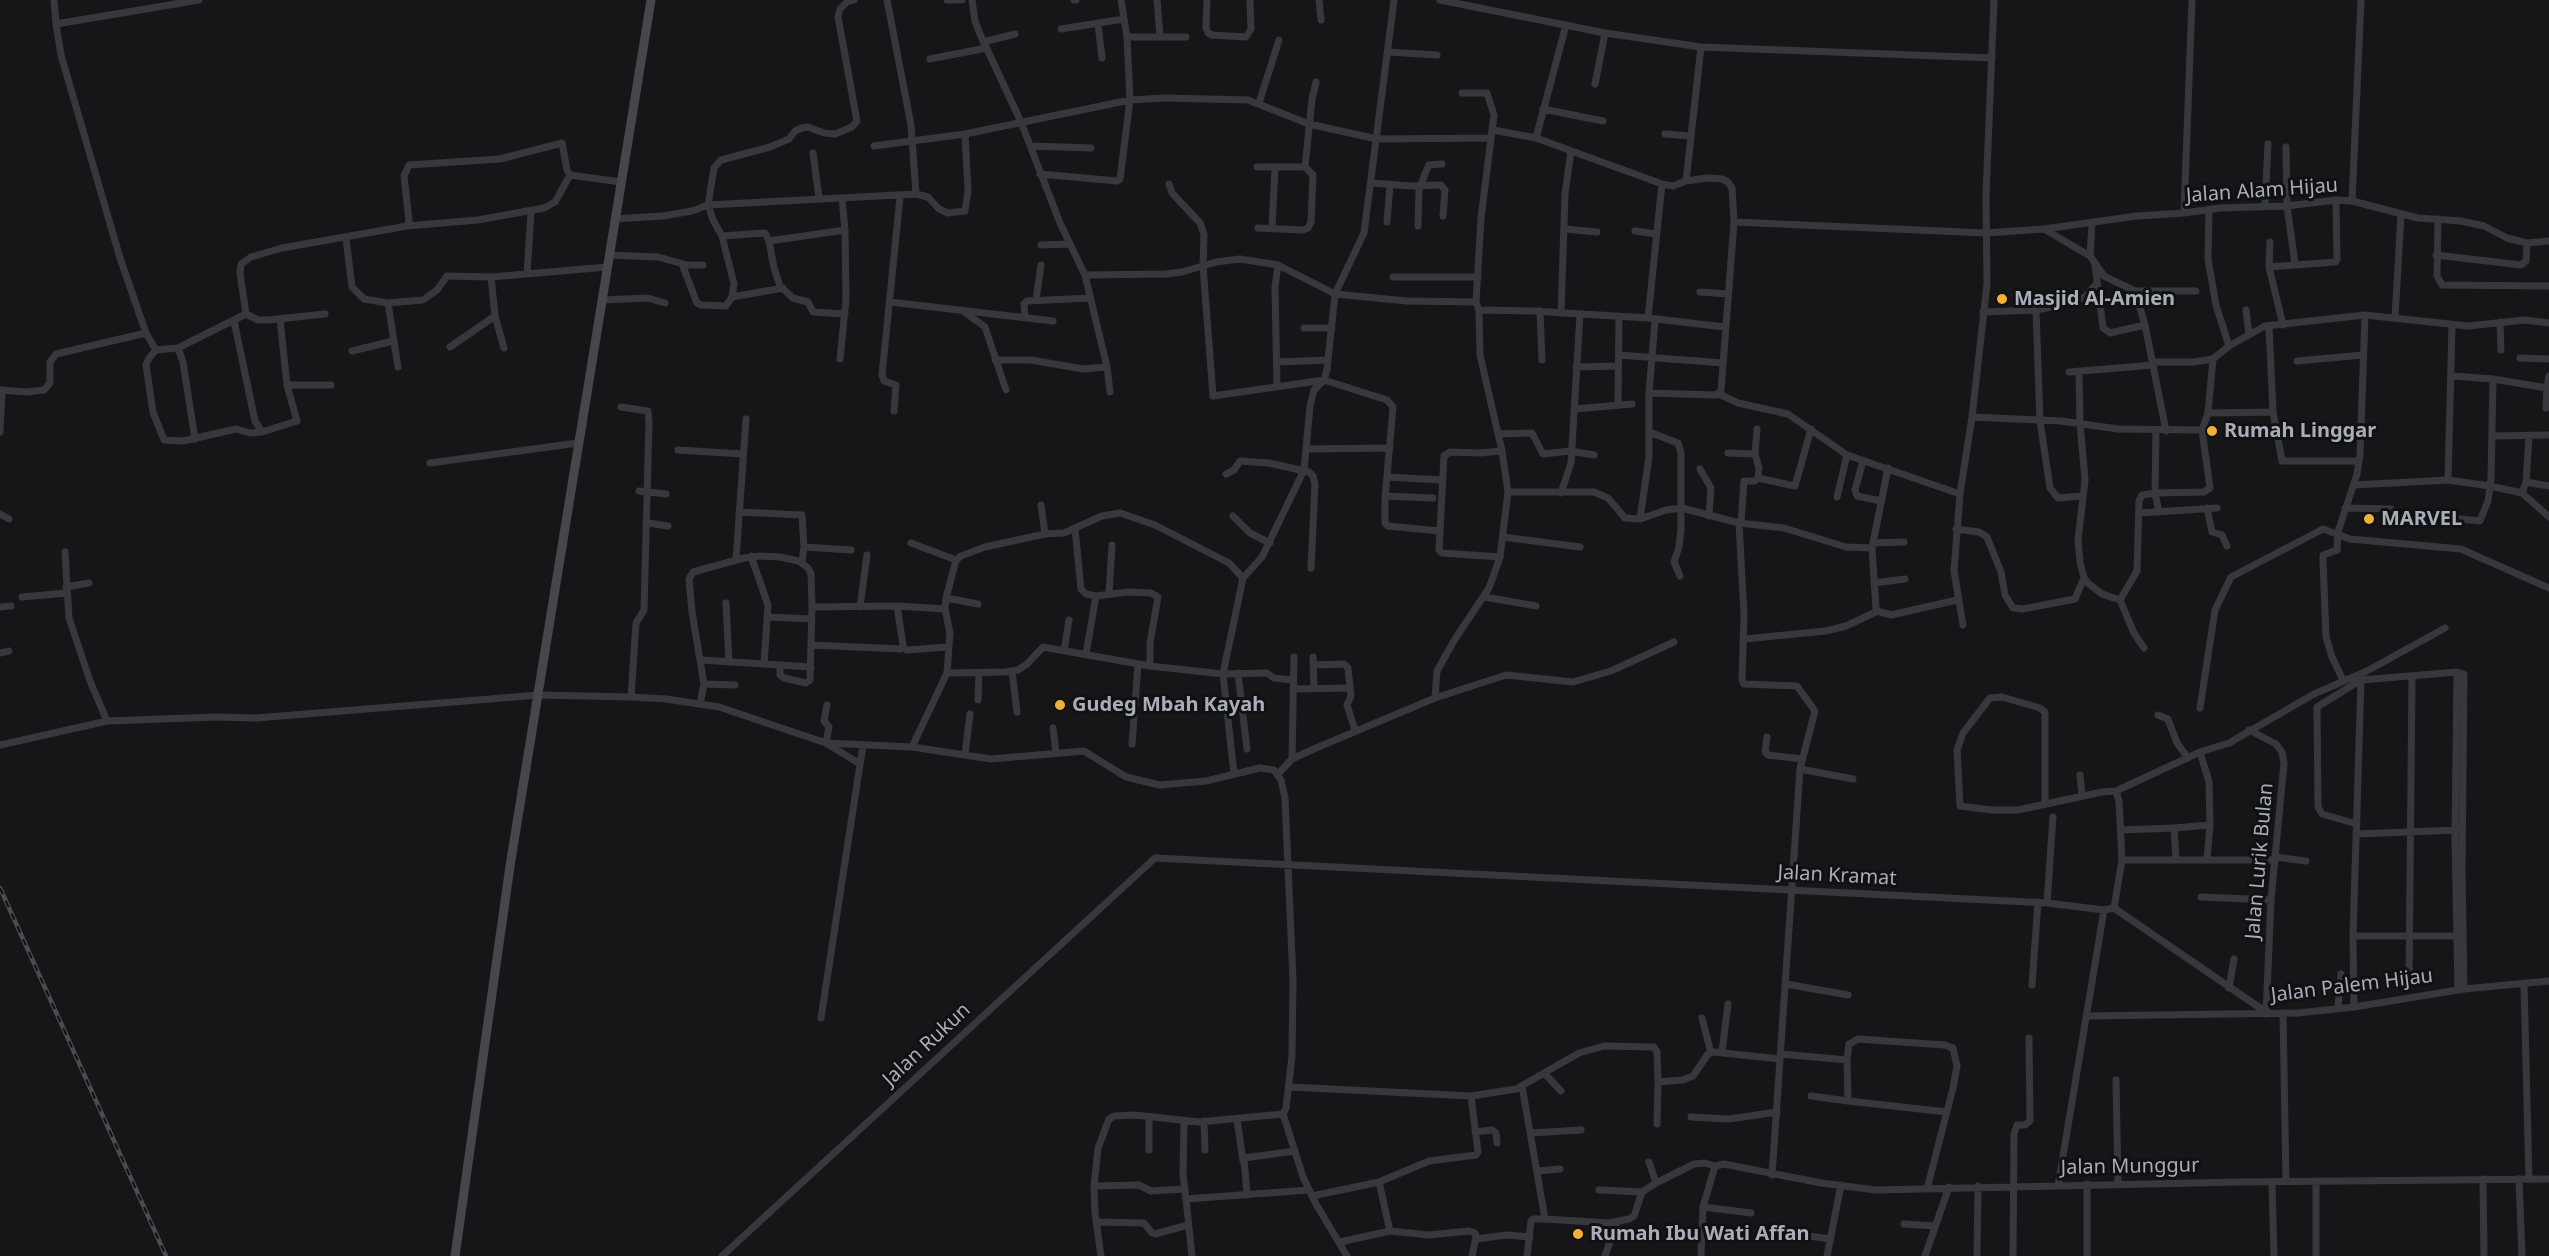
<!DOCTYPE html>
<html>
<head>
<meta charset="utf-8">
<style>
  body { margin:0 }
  canvas { display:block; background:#161618 }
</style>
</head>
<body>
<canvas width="2549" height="1256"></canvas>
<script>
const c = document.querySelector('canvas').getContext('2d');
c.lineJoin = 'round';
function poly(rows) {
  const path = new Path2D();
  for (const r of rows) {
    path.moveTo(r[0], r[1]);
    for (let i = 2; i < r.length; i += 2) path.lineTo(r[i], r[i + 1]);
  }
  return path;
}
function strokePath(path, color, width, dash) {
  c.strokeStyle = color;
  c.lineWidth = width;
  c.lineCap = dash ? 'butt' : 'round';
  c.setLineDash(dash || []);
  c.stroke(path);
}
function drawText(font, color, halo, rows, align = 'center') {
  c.font = font + ' "Noto Sans",sans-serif';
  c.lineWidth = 6;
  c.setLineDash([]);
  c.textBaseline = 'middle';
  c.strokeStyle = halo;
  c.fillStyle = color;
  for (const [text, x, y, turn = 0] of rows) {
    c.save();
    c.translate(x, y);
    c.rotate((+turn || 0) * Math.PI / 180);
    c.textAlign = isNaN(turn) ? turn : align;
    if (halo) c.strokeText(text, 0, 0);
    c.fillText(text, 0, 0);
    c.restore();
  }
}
strokePath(poly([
  [54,0,56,24],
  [947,0,962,0],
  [972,0,975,21,980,34,1021,122,1060,223,1085,275,1166,274,1182,272,1216,262,1240,259,1278,265],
  [1074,0,1076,0],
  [1157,0,1160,36],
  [1207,0,1206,28,1208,33,1212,35,1246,37,1251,29,1250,0],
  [1319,0,1321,20],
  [1440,0,1605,33,1701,47,1992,58],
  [1098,23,1102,58],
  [1061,29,1124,19],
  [1127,37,1186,37],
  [983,42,1015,34],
  [1701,47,1686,181,1707,178,1722,179,1728,182,1732,188,1734,222,1986,233,2044,229,2090,256,2104,276,2135,291,2145,325,2166,431],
  [1388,52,1437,55],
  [930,59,986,48],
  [1595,84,1605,33],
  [1259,103,1279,40],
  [1543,109,1603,121],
  [1493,130,1536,138,1662,184,1673,186,1686,181],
  [1665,134,1691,136],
  [1536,138,1566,25],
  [874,146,965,134,1130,100,1165,98,1248,100,1309,124,1377,139,1490,138],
  [1031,146,1091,148],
  [2286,147,2287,206,2295,264],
  [813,153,819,198],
  [1257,167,1305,167,1312,99,1316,82],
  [1040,174,1117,181,1120,179,1130,100,1127,37,1121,0],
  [1371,183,1412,186,1441,185,1445,190,1443,216],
  [1169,184,1172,193,1200,223,1204,234,1203,266,1213,396,1324,380,1387,400,1393,407,1385,499,1385,523,1388,526,1439,531],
  [916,194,928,197,939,209,948,213,965,211,968,191,965,134],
  [2352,201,2361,0],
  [2265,206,2268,144],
  [2209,210,2208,259,2216,305,2229,346],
  [2184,213,2192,0],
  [615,219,663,216,692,211,708,205,916,194,911,125,887,0],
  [2438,219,2437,276,2442,285,2549,286],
  [1387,222,1390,185],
  [407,226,478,220,544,208,555,202,570,175],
  [1418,226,1419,190,1425,174,1429,165,1442,164],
  [1258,228,1303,230,1308,228,1311,222,1313,175,1305,167],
  [1272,228,1275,167],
  [1565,229,1597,232],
  [2044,229,2137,216,2184,213,2220,208,2287,206,2336,200,2352,201,2418,218,2461,221,2484,226,2507,238,2527,243,2549,241],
  [1635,231,1656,234],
  [722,236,765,233,769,241,774,268,780,286,793,298,808,302,813,312,845,314],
  [346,239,352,287,364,299,388,303,423,300,437,290,447,276,491,277,607,267],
  [769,241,845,230],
  [2270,242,2269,267,2283,325],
  [1041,245,1069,244],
  [609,255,658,257,687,265,703,265],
  [2436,255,2521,265,2526,261,2527,243],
  [2090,256,2092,223],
  [682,264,697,303,701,305,726,306,732,297,783,288],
  [2095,265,2103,328,2110,333,2145,325],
  [2269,267,2335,262,2337,260,2336,200],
  [527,274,531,212],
  [1085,275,1107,367,1110,392],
  [491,277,495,316,504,348],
  [1393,277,1478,277],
  [2135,291,2196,291],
  [1700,292,1728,294],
  [732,297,734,284,722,236,713,220,708,205,714,168,721,160,770,147,789,139,795,131,802,128,808,127,824,133,835,134,852,127,857,121,838,17,840,9,847,2,854,0],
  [603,300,648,298,665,303],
  [1036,300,1041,265],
  [890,302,1053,321],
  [388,303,398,367],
  [1479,310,1533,311,1648,318,1725,327],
  [2036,310,2040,421,2050,488,2058,498,2083,496],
  [2246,310,2249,334],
  [963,311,985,327,1006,390],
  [1540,311,1542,360],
  [1983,312,2036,310,2075,302,2085,297,2097,283],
  [1561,313,1565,194,1571,151],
  [246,314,258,320,268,320,325,314],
  [1025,317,1024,304,1027,301,1090,298],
  [1648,318,1662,184],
  [2395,318,2401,215],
  [234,321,255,421,262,432,297,421,287,385,280,319],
  [2500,322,2501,350],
  [2269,326,2273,412,2282,461,2359,461],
  [1304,328,1332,328],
  [146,333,156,350,178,348,246,314,240,273,241,264,251,257,282,248,407,226,409,220,404,176,409,165,500,159,562,143,567,170,570,175,621,182],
  [450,347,495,316],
  [178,348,183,362,195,439],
  [156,350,149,358,146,365,153,412,164,440,183,441,236,429,250,433,262,432],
  [352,351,393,341],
  [1619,355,1723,363],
  [2520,358,2549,359],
  [840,359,846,299,845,230,842,198],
  [995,360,1031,360,1083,369,1107,367],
  [2297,361,2363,355],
  [1277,362,1328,360],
  [2152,362,2194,362,2213,359,2229,346,2265,326,2365,315,2468,326,2525,320,2549,323],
  [1576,367,1618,366],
  [2069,372,2153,365],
  [2079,372,2080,423,2085,480,2078,540,2080,562,2084,578,2089,584,2102,594,2120,600],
  [2452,376,2493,379,2547,388,2546,408],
  [287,385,331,385],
  [1277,386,1275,287,1278,265,1335,294,1407,301,1476,302],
  [2547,388,2549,376],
  [0,390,27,392,44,390,50,383,50,362,56,354,146,333,120,258,61,55,56,24,199,0],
  [1649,393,1716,395,1721,391,1734,222],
  [1719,394,1738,403,1788,414,1847,455,1960,494],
  [1618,405,1619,316],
  [621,407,648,411,649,422,644,610,636,623,631,697],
  [1574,409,1632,404],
  [894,411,896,385,884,381,882,375,900,197],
  [2208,413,2273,412],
  [1972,417,2061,421,2118,429,2202,430],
  [1757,429,1755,454,1759,468,1758,478],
  [0,432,2,390],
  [1649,432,1678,443,1681,453,1681,529,1679,547,1674,562,1680,576],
  [1498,434,1532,433,1543,454,1570,451,1594,455],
  [2492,436,2549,435],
  [1307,449,1390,448],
  [678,450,743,454],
  [1728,453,1755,454],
  [1863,461,1855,490,1857,496,1881,501],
  [430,463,578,443],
  [1888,468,1872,548,1876,609,1880,612,1891,615,1957,600],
  [1700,469,1711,488,1709,516],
  [1226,474,1234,470,1240,461,1269,463,1309,472,1313,476,1315,484,1311,568],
  [1387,477,1442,480],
  [2448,480,2452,325],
  [2526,482,2549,486],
  [2354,485,2448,480,2490,486,2522,493,2549,517],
  [639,491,666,494],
  [1508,492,1594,492,1608,498,1625,518,1640,519,1666,510,1682,508,1739,523,1784,528,1846,547,1872,548],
  [1561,493,1571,463,1580,314],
  [2522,493,2526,482,2529,436],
  [1385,496,1433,498],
  [1837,497,1847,455],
  [2207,508,2212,532,2222,535,2227,546],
  [2345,508,2391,509],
  [739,512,802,515,804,547,802,562],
  [2159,512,2155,493,2204,492,2210,488,2202,430,2208,413,2213,359],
  [2139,513,2217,508],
  [0,514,9,519],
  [1233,516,1250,533,1270,543],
  [1640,519,1649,457,1649,393,1655,320],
  [2460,519,2480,521,2488,501,2491,479,2493,379],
  [648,523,668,526],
  [1739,523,1744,615,1742,680,1744,684,1797,686,1815,711,1800,769,1772,1175],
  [1741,523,1744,481,1755,481,1758,478,1795,486,1811,429],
  [1075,529,1081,589,1086,594,1096,596],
  [1956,529,1979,532,1987,537,2001,572,2005,595,2013,608,2023,609,2075,599,2084,578],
  [2338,532,2357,474,2360,455,2365,315],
  [1045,534,1064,533,1102,516,1120,513,1155,525,1229,563,1243,578],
  [1503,537,1580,547],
  [911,543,956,560],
  [1873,543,1904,542],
  [804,547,851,550],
  [2337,550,2323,555,2323,561,2326,637,2332,657,2343,680],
  [65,552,69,618,90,681,107,721],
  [751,556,768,605,764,664],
  [1500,557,1442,553,1439,550,1444,456,1450,452,1480,453,1502,451],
  [736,560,746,419],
  [1874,583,1905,579],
  [66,587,89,583],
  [1109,594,1112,545],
  [22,597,67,593],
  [1485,597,1536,606],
  [946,598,978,604],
  [726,603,729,662],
  [0,607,11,606],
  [812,607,897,606,945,609],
  [860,607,867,555],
  [767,617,812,619],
  [1963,625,1954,571,1960,494,1972,417,1987,284,1986,195,1994,0],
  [1744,639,1826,631,1846,626,1878,611],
  [811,645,901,649,903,645,897,606],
  [2144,648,2134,633,2120,600,2137,571,2139,501,2142,495,2155,493,2156,430],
  [907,650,948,647],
  [1064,651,1069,620],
  [0,653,9,651],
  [1086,654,1096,596,1128,592,1151,593,1158,597,1150,643,1150,666],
  [1313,657,1314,688],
  [701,660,811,667],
  [1313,665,1344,664,1348,668,1351,696,1347,705,1355,730],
  [1012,671,1017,712],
  [2457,672,2455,838,2458,990],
  [947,673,1005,672,1018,670,1027,664,1043,647,1150,666,1223,674,1267,673,1274,678,1292,680],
  [1238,673,1247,749],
  [704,684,735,685],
  [1293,689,1350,688],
  [1435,698,1506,675,1573,682,1611,671,1674,642],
  [978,700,979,673],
  [700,704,704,684,692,612,689,579,693,572,744,558,760,556,780,557,799,561,808,568,811,574,812,607,810,680,806,683,784,678,780,675,780,665],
  [827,705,824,721,829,727,826,743,860,764],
  [2200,708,2215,610,2231,577,2323,529,2350,539,2461,549,2549,588],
  [2158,715,2168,719,2177,743,2188,758],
  [1053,728,1056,753],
  [2249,730,2276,744,2282,752,2284,763,2271,900,2266,1014],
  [1767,737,1765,752,1768,755,1802,759],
  [1132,744,1138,664],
  [0,745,107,721,216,717,256,718,539,695,631,697,666,699,719,707,826,743,912,747,991,759,1084,751,1126,777,1160,785,1206,781,1260,768,1274,770,1281,780,1285,798,1293,980,1292,1056,1286,1108,1283,1114,1303,1177,1316,1204,1347,1256],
  [912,747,947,673,950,633,945,609,946,598,956,560,961,556,985,547,1045,534,1041,505],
  [2200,752,2209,782,2210,825,2207,860],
  [965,755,970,714],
  [1292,759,1294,657],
  [1800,769,1853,779],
  [1234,774,1223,674,1243,578,1262,557,1304,470,1310,406,1314,390,1324,380,1327,369,1335,294,1364,233,1394,0],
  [1278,774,1292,759,1316,748,1435,698,1437,671,1455,639,1489,588,1500,557,1508,492,1502,451,1480,355,1479,310,1476,302,1481,218,1494,115,1487,93,1462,93],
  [2080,775,2082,796],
  [2045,803,2045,712,2040,708,2002,697,1990,698,1963,733,1957,750,1960,806,1991,810,2018,810,2102,792,2116,791,2200,752,2229,743,2314,694,2367,671,2445,628],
  [2357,824,2322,814,2318,807,2317,707,2361,680],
  [2174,828,2210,825],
  [2121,830,2174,828,2176,859],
  [2356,834,2459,830],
  [2275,857,2306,861],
  [2122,860,2274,860],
  [2201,897,2271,900],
  [2047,903,2053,817],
  [2114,908,2266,1012],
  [2104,910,2114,908,2122,860,2119,801,2116,791],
  [2353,936,2456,936],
  [1786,984,1848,995],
  [2032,985,2038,902],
  [2524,985,2529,1179],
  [2409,986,2412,676],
  [2229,988,2234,959],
  [2338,1007,2341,974],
  [2354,1007,2353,936,2361,680,2457,672,2464,674,2462,871,2464,989],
  [2283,1013,2286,1182],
  [2086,1016,2298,1013,2354,1007,2464,989,2549,981],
  [821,1018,863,745],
  [1702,1018,1711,1053],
  [1722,1052,1728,1004],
  [1781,1054,1847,1060,1849,1044,1858,1039,1945,1045,1953,1048,1957,1066,1953,1088,1927,1189],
  [1847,1060,1848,1101,1947,1112],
  [1545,1074,1561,1091],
  [2116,1080,2118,1184],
  [1522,1086,1545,1219,1609,1223,1629,1219,1634,1216,1642,1192,1656,1183,1694,1164,1705,1163,1715,1166],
  [1290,1087,1471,1096,1516,1089,1579,1053,1604,1046,1654,1047,1657,1052,1658,1082],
  [1811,1096,1848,1101],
  [1691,1117,1729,1119,1777,1112],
  [1149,1118,1149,1150],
  [1237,1119,1243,1161],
  [1184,1121,1183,1174,1186,1199],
  [1204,1121,1205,1150],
  [1657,1124,1658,1082,1683,1080,1693,1076,1708,1054,1714,1052,1780,1059],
  [1475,1132,1492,1130,1496,1133,1497,1143],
  [1531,1133,1581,1130],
  [1649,1162,1656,1183],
  [1715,1166,1724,1164,1821,1183,1876,1190,2239,1182,2549,1179],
  [1537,1171,1560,1169],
  [2483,1179,2484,1256],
  [2519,1179,2522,1256],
  [1379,1182,1390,1231,1429,1235,1469,1231,1475,1233,1476,1237,1472,1256],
  [2316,1182,2316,1256],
  [2272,1183,2274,1256],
  [2087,1184,2087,1256],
  [1094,1186,1139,1185,1151,1191,1184,1189],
  [1599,1190,1642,1192],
  [1247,1195,1244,1158,1295,1151],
  [1312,1196,1379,1182,1429,1161,1476,1155,1478,1152,1471,1096],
  [1703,1207,1751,1213],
  [1097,1222,1144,1223,1152,1233,1155,1234,1188,1225],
  [1904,1224,1935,1226],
  [1779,1232,1831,1239],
  [1476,1239,1507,1235,1530,1237],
  [1340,1242,1390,1231],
  [722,1256,1155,858,2047,903,2104,910,2058,1186],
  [1101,1256,1095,1213,1094,1186,1098,1148,1109,1119,1114,1116,1135,1115,1199,1122,1283,1114],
  [1192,1256,1186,1199,1309,1190],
  [1527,1256,1531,1221,1533,1219,1545,1219],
  [1605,1256,1617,1222],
  [1701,1256,1703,1207,1715,1166],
  [1827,1256,1841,1185],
  [1925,1256,1949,1187],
  [1977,1256,1978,1186],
  [2013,1256,2014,1134,2017,1125,2025,1125,2030,1121,2029,1038]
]), '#37383d', 7);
strokePath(poly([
  [455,1256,510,866,651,0]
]), '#45474d', 9);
const rail = poly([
  [0,888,166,1256]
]);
strokePath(rail, '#4a4c52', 4.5);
strokePath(rail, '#111113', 2, [7]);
strokePath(poly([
  [2337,550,2338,532]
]), '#37383d', 7);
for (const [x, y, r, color] of [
  [2002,299,6,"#f2b134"],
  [2212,431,6,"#f2b134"],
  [2369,519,6,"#f2b134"],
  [1060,705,6,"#f2b134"],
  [1578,1234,6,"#f2b134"]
]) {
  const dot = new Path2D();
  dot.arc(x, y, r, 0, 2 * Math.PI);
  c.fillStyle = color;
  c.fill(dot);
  strokePath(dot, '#111113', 2);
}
drawText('20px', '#a8adb8', '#111113', [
  ["Jalan Alam Hijau",2262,191,-4],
  ["Jalan Lurik Bulan",2260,861,-85],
  ["Jalan Kramat",1837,876,3],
  ["Jalan Palem Hijau",2352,986,-7],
  ["Jalan Rukun",927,1045,-43],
  ["Jalan Munggur",2130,1167,-1]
]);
drawText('bold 20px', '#a8adb8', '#111113', [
  ["Masjid Al-Amien",2014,299],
  ["Rumah Linggar",2224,431],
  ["MARVEL",2381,519],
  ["Gudeg Mbah Kayah",1072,705],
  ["Rumah Ibu Wati Affan",1590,1234]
], 'left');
</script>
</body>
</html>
